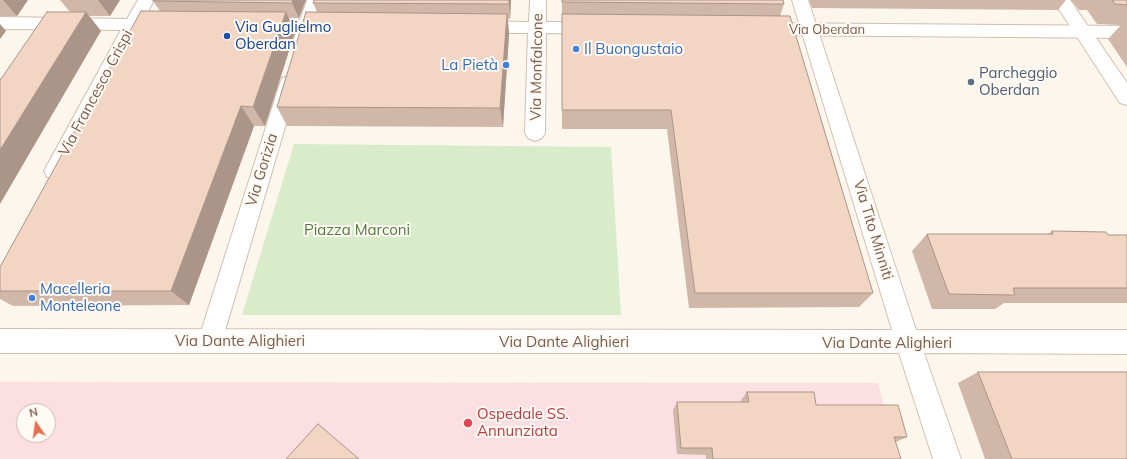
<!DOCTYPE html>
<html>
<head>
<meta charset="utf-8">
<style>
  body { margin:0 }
  #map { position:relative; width:1127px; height:459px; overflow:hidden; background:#fdf6ec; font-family:Mulish,sans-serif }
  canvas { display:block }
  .north { position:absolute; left:16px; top:403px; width:40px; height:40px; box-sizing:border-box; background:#fffaf3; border:1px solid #cabbb1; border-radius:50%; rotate:347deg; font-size:11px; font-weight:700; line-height:16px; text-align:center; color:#7a5c4d }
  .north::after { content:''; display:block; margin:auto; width:14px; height:18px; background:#e76f51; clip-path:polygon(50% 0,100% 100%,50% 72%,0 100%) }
</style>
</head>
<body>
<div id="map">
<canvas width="1127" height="459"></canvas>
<div class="north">N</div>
</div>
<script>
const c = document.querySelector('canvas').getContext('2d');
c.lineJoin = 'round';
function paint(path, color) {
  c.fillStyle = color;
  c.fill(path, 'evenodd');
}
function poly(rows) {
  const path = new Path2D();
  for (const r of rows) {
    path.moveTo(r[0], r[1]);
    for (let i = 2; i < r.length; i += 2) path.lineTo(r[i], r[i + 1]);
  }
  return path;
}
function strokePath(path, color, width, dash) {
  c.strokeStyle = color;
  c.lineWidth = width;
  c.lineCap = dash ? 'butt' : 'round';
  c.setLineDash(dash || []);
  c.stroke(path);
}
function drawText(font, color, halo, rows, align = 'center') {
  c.font = font + ' Mulish,sans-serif';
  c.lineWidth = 4;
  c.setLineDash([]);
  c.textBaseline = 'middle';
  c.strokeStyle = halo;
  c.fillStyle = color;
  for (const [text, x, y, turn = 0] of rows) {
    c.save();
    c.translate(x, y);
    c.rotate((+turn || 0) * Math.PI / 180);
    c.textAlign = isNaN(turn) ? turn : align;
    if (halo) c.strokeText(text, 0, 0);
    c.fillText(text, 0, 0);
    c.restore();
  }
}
paint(poly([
  [0,382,878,383,898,459,0,459],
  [24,411,48,411,48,435,24,435]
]), '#fbdfe3');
paint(poly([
  [294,144,611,147,621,315,242,315]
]), '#d8ecc9');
const street = poly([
  [138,0,154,0,144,19,164,19,170,21,173,25,170,29,164,31,138,31,61,177,54,179,47,177,44,171,121,30,0,29,0,17,127,19,138,0],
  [307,0,323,0,318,20,338,22,341,26,338,30,332,32,314,32,309,43,303,45,297,43,294,39,297,31,262,31,256,29,253,25,256,21,262,19,300,20,307,0],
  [530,0,546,0,546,22,592,22,598,24,601,28,598,32,592,34,546,33,545,133,542,138,535,141,528,138,525,133,528,33,478,33,472,31,469,27,472,23,478,21,529,22,530,0],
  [764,23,1127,26,1127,38,764,35,758,33,755,29,758,25,764,23],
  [289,76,296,78,298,83,222,341,219,349,210,353,201,349,198,341,280,83,282,78,289,76]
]);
const secondary = poly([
  [792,0,808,0,916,330,1127,330,1127,354,924,353,961,459,933,459,899,353,0,353,0,329,892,330,792,0],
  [1053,0,1070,0,1127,83,1127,105,1120,103,1053,0]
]);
strokePath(street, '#d1beb0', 2);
strokePath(secondary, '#d6c0b0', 2);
paint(street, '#fff');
paint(secondary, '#fff');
paint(poly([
  [0,0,28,0,17,16,0,16],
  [60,0,120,0,110,16,89,16,101,31,1,79,70,12],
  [306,0,299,18,288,18,295,32,265,126,254,126,189,305,13,306,0,299,0,267,160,11,153,1],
  [314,0,511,0,510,19,508,19,509,34,503,127,287,126,277,107,317,12,313,3],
  [562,0,784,4,780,16,873,293,859,307,689,308,667,129,562,129],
  [809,0,1066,0,1058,10,812,8],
  [1071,0,1127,0,1127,67,1108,39,1121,25,1097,24,1087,10,1079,10],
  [1052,231,1108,235,1127,235,1127,303,1004,303,995,309,932,309,912,251,927,234,1048,234],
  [978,372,1127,459,985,459,958,383],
  [747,392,816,405,907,437,896,442,901,459,706,459,706,455,677,454,673,410,677,402,741,402,741,400]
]), '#d1b7a8');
paint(poly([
  [3,0,28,0,17,16],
  [98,0,120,0,110,16],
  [293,0,306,0,299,18,292,3],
  [509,0,511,0,510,19,509,4],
  [86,12,101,31,0,204,0,150],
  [286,12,295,32,265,126,253,107],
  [507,14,509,34,503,127,500,108],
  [0,24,6,31,0,39],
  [241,106,254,126,189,305,171,291]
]), '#aa9588');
const building = poly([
  [153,0,293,0,292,3,153,1,153,0],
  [314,0,509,0,509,4,313,3,314,0],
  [562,0,783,0,784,4,562,2,562,0],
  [1112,0,1127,0,1127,5,1115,4,1112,0],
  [141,11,286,12,253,107,241,106,171,291,0,291,0,267,141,11],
  [47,12,86,12,0,150,0,79,1,79,47,12],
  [306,12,507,14,500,108,277,107,306,12],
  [562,14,790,16,873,293,695,293,671,110,562,110,562,14],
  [1052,231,1106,232,1108,235,1127,235,1127,288,1013,288,1015,295,949,294,927,234,1053,234,1052,231],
  [978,372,1127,372,1127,459,1012,459,978,372],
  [747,392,814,392,816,405,898,405,907,437,894,437,901,459,713,459,712,448,681,448,677,402,749,402,747,392],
  [318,424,359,459,286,459,318,424]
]);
paint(building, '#f3d5c3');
strokePath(building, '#aa9588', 1);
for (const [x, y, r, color] of [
  [227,36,4,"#1a4fb4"],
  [576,49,4,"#3f7fe0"],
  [506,65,4,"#3f7fe0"],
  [971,82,4,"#5c6f8a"],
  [32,298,4,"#3f7fe0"],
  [468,423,5,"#e0444e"]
]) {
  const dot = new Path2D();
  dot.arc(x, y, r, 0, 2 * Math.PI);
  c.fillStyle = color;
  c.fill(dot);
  strokePath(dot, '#fffaf3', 1.5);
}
drawText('13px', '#7a5c4d', '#fffaf3', [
  ["Via Oberdan",827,30]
]);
drawText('15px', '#164399', '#fffaf3', [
  ["Via Guglielmo",235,27],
  ["Oberdan",235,44]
], 'left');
drawText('15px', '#366cbe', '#fffaf3', [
  ["Il Buongustaio",584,49],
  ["La Pietà",498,65,"right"],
  ["Macelleria",40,289],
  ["Monteleone",40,306]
], 'left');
drawText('15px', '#7a5c4d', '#fffaf3', [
  ["Via Monfalcone",537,67,-89],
  ["Via Francesco Crispi",96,93,-62],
  ["Via Gorizia",262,170,-73],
  ["Via Tito Minniti",873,230,73],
  ["Via Dante Alighieri",240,341],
  ["Via Dante Alighieri",564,342],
  ["Via Dante Alighieri",887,343]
]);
drawText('15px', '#4e5e75', '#fffaf3', [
  ["Parcheggio",979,73],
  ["Oberdan",979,90]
], 'left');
drawText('15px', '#537a41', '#fffaf3', [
  ["Piazza Marconi",357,230]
]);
drawText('15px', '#be3a42', '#fffaf3', [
  ["Ospedale SS.",477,414],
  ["Annunziata",477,431]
], 'left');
</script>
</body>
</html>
